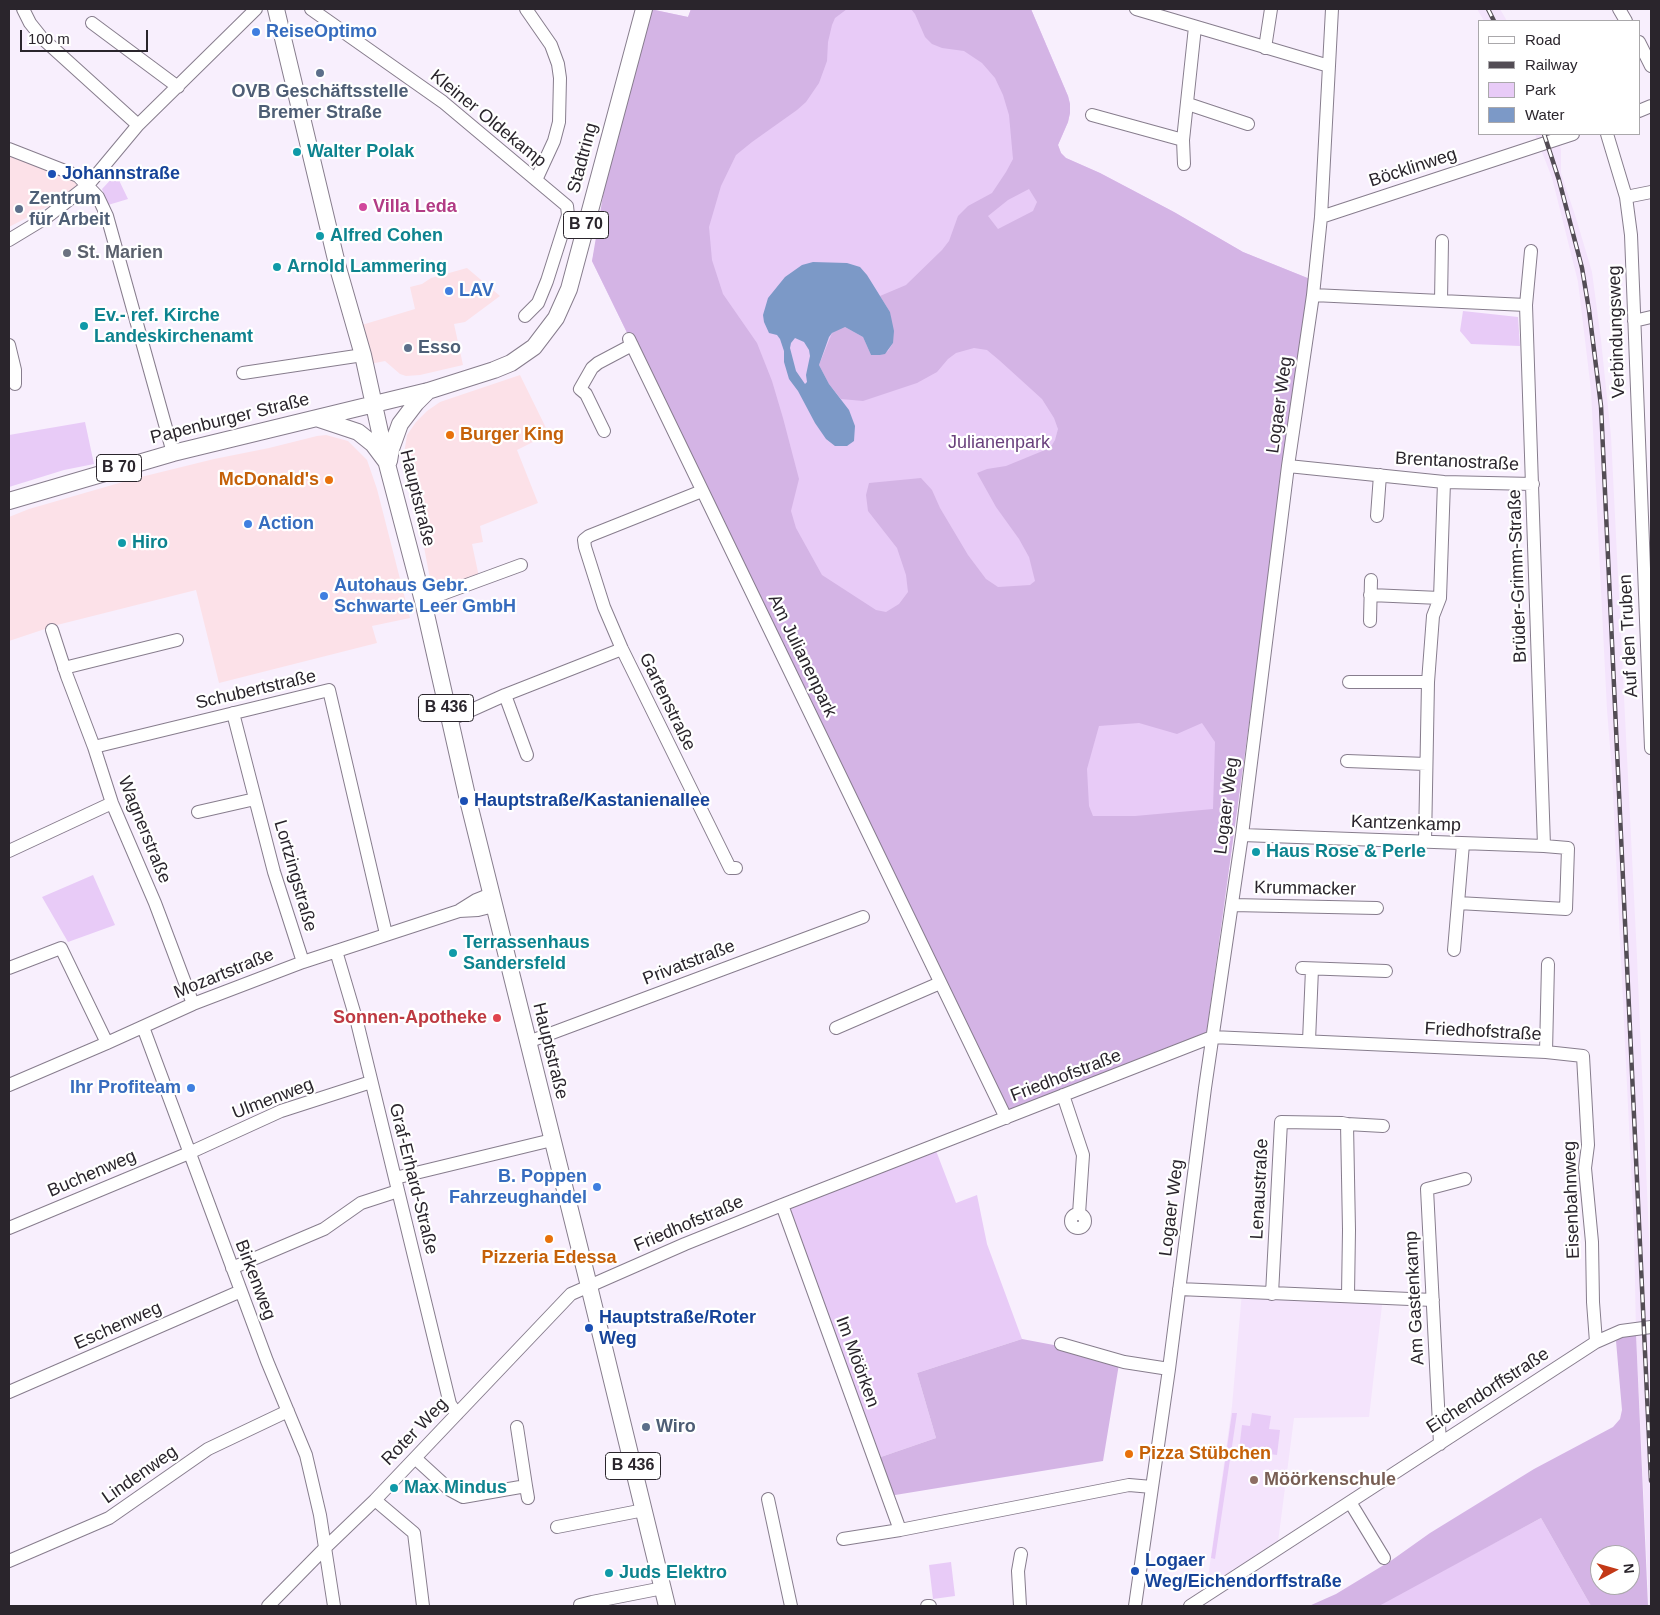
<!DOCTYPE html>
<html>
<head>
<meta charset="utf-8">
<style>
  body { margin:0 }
  #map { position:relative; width:1660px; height:1615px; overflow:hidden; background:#f8effd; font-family:Helvetica,sans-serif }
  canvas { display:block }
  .frame { position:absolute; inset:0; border:10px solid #2a252c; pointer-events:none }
  .legend { position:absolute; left:1478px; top:20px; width:162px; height:115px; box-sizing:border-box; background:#fff; border:1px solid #aaa8ab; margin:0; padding:6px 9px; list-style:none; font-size:15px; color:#2a252c }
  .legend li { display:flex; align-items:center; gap:10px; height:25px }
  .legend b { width:25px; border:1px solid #aaa8ab }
  .north { position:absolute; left:1590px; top:1545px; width:50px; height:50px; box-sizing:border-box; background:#fff; border:1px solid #aaa8ab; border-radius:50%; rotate:84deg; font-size:14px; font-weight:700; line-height:20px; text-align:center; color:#2a252c }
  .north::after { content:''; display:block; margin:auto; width:18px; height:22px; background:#c33917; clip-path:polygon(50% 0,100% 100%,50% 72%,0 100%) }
  .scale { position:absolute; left:20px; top:30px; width:128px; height:22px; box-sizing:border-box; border:2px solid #2a252c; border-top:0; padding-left:6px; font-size:15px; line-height:18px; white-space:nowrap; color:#2a252c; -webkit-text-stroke:4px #fff; paint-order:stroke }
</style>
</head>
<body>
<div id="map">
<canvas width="1660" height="1615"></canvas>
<div class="frame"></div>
<ul class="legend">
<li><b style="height:6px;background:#fff"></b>Road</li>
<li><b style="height:6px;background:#534d55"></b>Railway</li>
<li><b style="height:14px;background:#e8cbf7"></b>Park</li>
<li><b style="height:14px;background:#7c99c7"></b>Water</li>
</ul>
<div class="north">N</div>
<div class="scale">100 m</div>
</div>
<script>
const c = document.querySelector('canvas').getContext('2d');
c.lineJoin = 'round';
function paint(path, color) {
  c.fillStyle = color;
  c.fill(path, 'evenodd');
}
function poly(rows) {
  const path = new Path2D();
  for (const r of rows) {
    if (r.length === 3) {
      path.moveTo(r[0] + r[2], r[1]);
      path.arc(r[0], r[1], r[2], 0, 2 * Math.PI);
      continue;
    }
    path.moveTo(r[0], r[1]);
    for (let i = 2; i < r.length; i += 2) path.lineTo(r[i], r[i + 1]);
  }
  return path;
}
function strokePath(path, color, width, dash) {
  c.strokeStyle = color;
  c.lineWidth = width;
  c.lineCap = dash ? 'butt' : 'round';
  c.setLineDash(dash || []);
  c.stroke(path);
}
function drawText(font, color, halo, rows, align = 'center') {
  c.font = font + ' Helvetica,sans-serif';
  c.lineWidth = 4.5;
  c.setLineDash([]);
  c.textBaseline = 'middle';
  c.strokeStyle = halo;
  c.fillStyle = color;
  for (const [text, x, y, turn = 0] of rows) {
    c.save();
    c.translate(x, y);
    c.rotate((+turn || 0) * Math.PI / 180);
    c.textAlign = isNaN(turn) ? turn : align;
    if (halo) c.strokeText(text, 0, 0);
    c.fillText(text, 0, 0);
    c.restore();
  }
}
paint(poly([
  [9,155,73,178,78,185,49,206,9,227],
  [467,268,500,296,465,322,454,324,463,365,420,375,406,376,400,374,385,361,365,365,355,327,415,309,410,287,422,284,431,278],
  [520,375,549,434,517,450,538,503,480,526,483,542,472,544,479,577,433,595,418,515,404,454,407,435,416,422,427,411,440,402],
  [326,435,348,441,367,460,377,489,410,618,372,626,377,643,219,683,196,590,57,625,9,641,9,517,29,509,133,479,214,459,269,448,317,436]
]), '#fce1e8');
paint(poly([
  [1477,9,1500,9,1507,21,1484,21],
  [1535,134,1557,134,1561,150,1561,173,1576,218,1592,272,1601,340,1611,436,1637,957,1651,1284,1651,1606,1649,1606,1636,1334,1634,1230,1618,899,1612,772,1607,710,1591,390,1578,282,1552,178],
  [1242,1292,1383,1297,1369,1417,1294,1418,1278,1542,1206,1592,1232,1406]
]), '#f4e4fc');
paint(poly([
  [650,9,688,17,691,9,1031,9,1068,96,1070,104,1070,113,1068,122,1058,145,1061,153,1066,158,1100,173,1174,212,1243,252,1310,279,1206,1036,1008,1113,592,261],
  [116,174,128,199,108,205,102,189],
  [1463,311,1518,317,1520,346,1471,344,1460,331],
  [85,422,94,464,64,470,9,487,9,435],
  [93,875,115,925,68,942,42,897],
  [935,1148,956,1203,977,1195,987,1244,1022,1339,917,1373,936,1438,875,1459,788,1207],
  [1232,1413,1237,1413,1215,1559,1211,1558],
  [1252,1413,1271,1416,1269,1429,1280,1430,1277,1455,1239,1450,1242,1425,1250,1426],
  [1541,1518,1591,1606,1379,1606,1384,1602],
  [951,1562,955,1596,933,1599,929,1565]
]), '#e8cbf7');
paint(poly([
  [650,9,688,17,691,9,847,9,835,18,832,25,828,42,827,61,819,83,806,102,797,110,752,142,736,155,721,186,709,227,712,260,723,294,757,343,772,381,783,418,799,479,791,511,796,528,822,575,876,610,886,612,899,604,908,592,906,575,897,548,868,511,866,495,869,483,921,478,932,490,940,508,968,555,986,579,998,587,1030,585,1035,581,1029,557,1019,539,996,507,977,473,987,469,1006,466,1045,450,1052,445,1055,440,1058,429,1054,418,1042,399,999,360,987,350,974,348,956,353,948,359,937,372,917,383,863,401,841,399,829,384,819,365,832,333,843,327,845,327,863,337,871,355,880,355,888,351,893,343,890,312,880,296,906,285,942,250,949,241,958,216,968,206,992,193,1006,172,1013,159,1009,115,1003,95,995,78,982,63,964,51,942,48,932,44,925,37,915,14,911,9,1031,9,1068,96,1070,104,1070,113,1068,122,1058,145,1061,153,1066,158,1100,173,1174,212,1243,252,1310,279,1206,1036,1008,1113,592,261,612,142],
  [1029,189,1037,202,1033,211,998,229,988,216,1008,200],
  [1139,723,1177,734,1202,723,1215,742,1213,809,1135,816,1093,816,1089,806,1087,769,1099,726],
  [1636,1334,1648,1606,1591,1606,1541,1518,1379,1606,1309,1606,1336,1594,1392,1560,1430,1533,1534,1469,1613,1427,1620,1419,1622,1410,1616,1341,1621,1337],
  [1600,1555,1630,1555,1630,1585,1600,1585],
  [1022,1339,1059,1346,1119,1364,1103,1461,889,1496,875,1459,936,1438,917,1373]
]), '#d4b4e5');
paint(poly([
  [813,262,847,263,860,267,867,275,890,312,894,331,893,343,885,354,880,355,871,355,863,337,845,327,832,333,829,337,819,365,829,384,849,410,855,426,854,441,847,446,835,446,826,439,815,423,798,391,789,379,784,362,784,351,780,339,777,335,769,333,764,322,763,315,768,298,785,277,802,265],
  [795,338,804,342,809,350,810,356,806,375,807,382,805,384,796,371,790,348,791,343]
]), '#7c99c7');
const minor = poly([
  [23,9,30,23,42,38,138,125],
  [311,9,443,102,567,206,568,215,547,281,538,303,525,316],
  [526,9,551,45,558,64,560,78,559,122,554,141,536,180],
  [1136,9,1329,66],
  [1619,9,1626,21],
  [92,23,178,87],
  [1639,42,1651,66],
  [1265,48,1271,9],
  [1188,104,1248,124],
  [1639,111,1651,106],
  [1092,115,1183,140],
  [1607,134,1626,197,1631,235,1651,748],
  [9,149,78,176,98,197,107,216,173,453],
  [1184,164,1183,140,1195,27],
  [1626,197,1651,192],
  [1321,217,1573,134],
  [9,240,47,217,88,185,138,125,256,9],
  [1313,295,1526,305,1544,846],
  [1441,301,1442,241],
  [1526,305,1531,251],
  [1634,321,1651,317],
  [629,339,1006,1118],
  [9,345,15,370,15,384],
  [243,373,363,355],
  [604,431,586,394,580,389,592,368,598,363,632,345],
  [1288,466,1444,482,1533,484],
  [702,491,589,536,584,540,585,547,604,607,622,649,730,868,736,868],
  [1377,516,1380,475],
  [1370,595,1440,598],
  [423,601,521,565],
  [1370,621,1371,580],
  [52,630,67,676,94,747,112,803,155,903,193,1004],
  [64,668,177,640],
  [1349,682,1428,682],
  [505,695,527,755],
  [233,713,274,872,303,962],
  [449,718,456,717,505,695,622,649],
  [94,747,329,690,386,934],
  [1347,761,1426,764],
  [198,812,255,799],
  [1242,835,1544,846,1568,848,1566,909,1458,903,1463,844],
  [1425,842,1428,682,1433,616,1440,598,1444,482],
  [9,851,112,803],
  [1232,905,1377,908],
  [460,910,476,900,491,894],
  [1454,950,1458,903],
  [336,951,357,1022,450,1404,457,1414],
  [9,968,61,948,107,1043],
  [1302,968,1386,971],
  [143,1027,267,1361,306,1455,320,1515,334,1606],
  [836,1028,940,983],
  [1309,1041,1312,969],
  [528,1042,863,917],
  [1546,1052,1548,964],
  [9,1085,107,1043,193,1004,303,962,459,911,478,910,494,906],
  [1063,1095,1083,1155,1079,1214],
  [1347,1124,1383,1126],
  [395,1178,552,1140],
  [782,1205,900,1530,1129,1485,1152,1487],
  [1078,1221,7],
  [9,1228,189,1153,281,1111,371,1082],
  [232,1268,324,1229,361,1203,398,1191],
  [1179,1289,1433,1300],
  [1272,1294,1281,1122,1342,1123,1347,1124,1349,1230,1348,1295],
  [1061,1344,1124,1362,1169,1369],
  [9,1392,241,1291],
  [517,1427,526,1486],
  [1440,1444,1427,1189,1465,1179],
  [415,1458,450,1490,463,1497,526,1486,528,1498],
  [768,1499,791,1606],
  [375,1500,414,1533,423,1606],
  [1350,1502,1384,1558],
  [557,1527,644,1510],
  [843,1539,900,1530],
  [9,1561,109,1518,208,1449,288,1411],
  [268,1606,326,1547,375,1500,571,1294,685,1244,782,1205,1212,1037,1546,1052,1583,1056,1588,1145,1585,1168,1592,1242,1593,1302,1596,1342],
  [580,1606,580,1605,592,1602,663,1588],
  [927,1606,930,1606],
  [1020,1606,1018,1571,1021,1554],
  [1135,1606,1169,1369,1205,1088,1242,835,1288,466,1313,295,1321,217,1332,9],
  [1190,1606,1596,1342,1621,1331,1651,1327]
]);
const major = poly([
  [276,9,338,268,363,355,387,464,423,601,468,800,589,1286,667,1606],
  [319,419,358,432,373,444,385,460],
  [389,461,391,449,400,424,416,403,428,391],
  [9,501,173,453,428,391,494,370,511,363,534,347,556,318,569,289,644,9]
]);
strokePath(minor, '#877d8d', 14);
strokePath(major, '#877d8d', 18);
strokePath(minor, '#fff', 12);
strokePath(major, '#fff', 16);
const rail = poly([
  [1488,9,1494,21],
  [1544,134,1559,180,1582,268,1589,310,1601,406,1651,1481]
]);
strokePath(rail, '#534d55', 4.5);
strokePath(rail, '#fff', 2.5, [8]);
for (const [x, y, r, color] of [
  [256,32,5,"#3f7fe0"],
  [320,73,5,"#5c6f8a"],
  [297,152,5,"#0f9aa8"],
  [52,174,5,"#1a4fb4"],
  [363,207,5,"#d1479c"],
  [19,209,5,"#5c6f8a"],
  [320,236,5,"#0f9aa8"],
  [67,253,5,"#6b7280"],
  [277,267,5,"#0f9aa8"],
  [449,291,5,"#3f7fe0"],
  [84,326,5,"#0f9aa8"],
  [408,348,5,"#5c6f8a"],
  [450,435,5,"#e8710a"],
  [329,480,5,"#e8710a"],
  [248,524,5,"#3f7fe0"],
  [122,543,5,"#0f9aa8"],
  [324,596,5,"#3f7fe0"],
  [464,801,5,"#1a4fb4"],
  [1256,852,5,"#0f9aa8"],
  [453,953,5,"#0f9aa8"],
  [497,1018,5,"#e0444e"],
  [191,1088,5,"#3f7fe0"],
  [597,1187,5,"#3f7fe0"],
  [549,1239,5,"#e8710a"],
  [589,1328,5,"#1a4fb4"],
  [646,1427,5,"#5c6f8a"],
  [1129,1454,5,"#e8710a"],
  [1254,1480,5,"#8d6e63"],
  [394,1488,5,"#0f9aa8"],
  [1135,1571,5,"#1a4fb4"],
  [609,1573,5,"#0f9aa8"]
]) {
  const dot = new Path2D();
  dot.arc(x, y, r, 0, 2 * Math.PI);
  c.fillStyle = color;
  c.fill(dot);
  strokePath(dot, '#fff', 2);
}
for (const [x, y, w] of [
  [586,225,45],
  [119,468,45],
  [446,708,55],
  [633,1466,55]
]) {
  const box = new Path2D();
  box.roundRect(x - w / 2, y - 13.5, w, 27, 4);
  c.fillStyle = '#fff';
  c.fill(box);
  strokePath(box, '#2a252c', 1);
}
drawText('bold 16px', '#2a252c', null, [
  ["B 70",586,225],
  ["B 70",119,468],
  ["B 436",446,708],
  ["B 436",633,1466]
]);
drawText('bold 18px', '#366cbe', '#fff', [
  ["ReiseOptimo",266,32],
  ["LAV",459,291],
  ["Action",258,524],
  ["Autohaus Gebr.",334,586],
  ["Schwarte Leer GmbH",334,607],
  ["Ihr Profiteam",181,1088,"right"],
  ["B. Poppen",587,1177,"right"],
  ["Fahrzeughandel",587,1198,"right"]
], 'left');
drawText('bold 18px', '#4e5e75', '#fff', [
  ["OVB Geschäftsstelle",320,92,"center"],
  ["Bremer Straße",320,113,"center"],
  ["Zentrum",29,199],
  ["für Arbeit",29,220],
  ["Esso",418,348],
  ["Wiro",656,1427]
], 'left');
drawText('18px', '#2a252c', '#fff', [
  ["Kleiner Oldekamp",488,119,39],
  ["Stadtring",583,158,-75],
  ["Böcklinweg",1413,168,-18],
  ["Verbindungsweg",1617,332,-92],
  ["Logaer Weg",1280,405,-82],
  ["Papenburger Straße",230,419,-14],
  ["Brentanostraße",1457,462,3],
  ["Hauptstraße",417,498,76],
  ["Brüder-Grimm-Straße",1518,576,-92],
  ["Auf den Truben",1629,636,-93],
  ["Am Julianenpark",802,656,64],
  ["Schubertstraße",256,690,-13],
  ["Gartenstraße",667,702,64],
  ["Logaer Weg",1227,806,-83],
  ["Kantzenkamp",1406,824,2],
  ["Wagnerstraße",144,830,68],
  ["Lortzingstraße",295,876,74],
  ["Krummacker",1305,889,1],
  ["Privatstraße",689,963,-21],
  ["Mozartstraße",224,974,-22],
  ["Friedhofstraße",1483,1032,3],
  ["Hauptstraße",550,1051,76],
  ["Friedhofstraße",1066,1076,-21],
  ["Ulmenweg",273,1099,-21],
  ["Buchenweg",92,1174,-23],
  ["Graf-Erhard-Straße",413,1179,76],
  ["Lenaustraße",1260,1189,-87],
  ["Eisenbahnweg",1572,1200,-92],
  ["Logaer Weg",1172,1208,-83],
  ["Friedhofstraße",689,1224,-23],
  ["Birkenweg",255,1280,69],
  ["Am Gastenkamp",1415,1298,-93],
  ["Eschenweg",118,1326,-24],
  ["Im Möörken",857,1362,70],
  ["Eichendorffstraße",1488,1391,-33],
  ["Roter Weg",415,1432,-46],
  ["Lindenweg",140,1475,-35]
]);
drawText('bold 18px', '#0d838f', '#fff', [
  ["Walter Polak",307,152],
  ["Alfred Cohen",330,236],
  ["Arnold Lammering",287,267],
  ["Ev.- ref. Kirche",94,316],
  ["Landeskirchenamt",94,337],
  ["Hiro",132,543],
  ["Haus Rose & Perle",1266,852],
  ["Terrassenhaus",463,943],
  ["Sandersfeld",463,964],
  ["Max Mindus",404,1488],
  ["Juds Elektro",619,1573]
], 'left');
drawText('bold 18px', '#164399', '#fff', [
  ["Johannstraße",62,174],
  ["Hauptstraße/Kastanienallee",474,801],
  ["Hauptstraße/Roter",599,1318],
  ["Weg",599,1339],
  ["Logaer",1145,1561],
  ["Weg/Eichendorffstraße",1145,1582]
], 'left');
drawText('bold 18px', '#b23c85', '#fff', [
  ["Villa Leda",373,207]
], 'left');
drawText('bold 18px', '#5b616d', '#fff', [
  ["St. Marien",77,253]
], 'left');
drawText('bold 18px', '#c56008', '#fff', [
  ["Burger King",460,435],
  ["McDonald's",319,480,"right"],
  ["Pizzeria Edessa",549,1258,"center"],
  ["Pizza Stübchen",1139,1454]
], 'left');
drawText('18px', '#6a417d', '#fff', [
  ["Julianenpark",999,443]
]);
drawText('bold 18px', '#be3a42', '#fff', [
  ["Sonnen-Apotheke",487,1018]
], 'right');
drawText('bold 18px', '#785e54', '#fff', [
  ["Möörkenschule",1264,1480]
], 'left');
</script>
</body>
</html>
